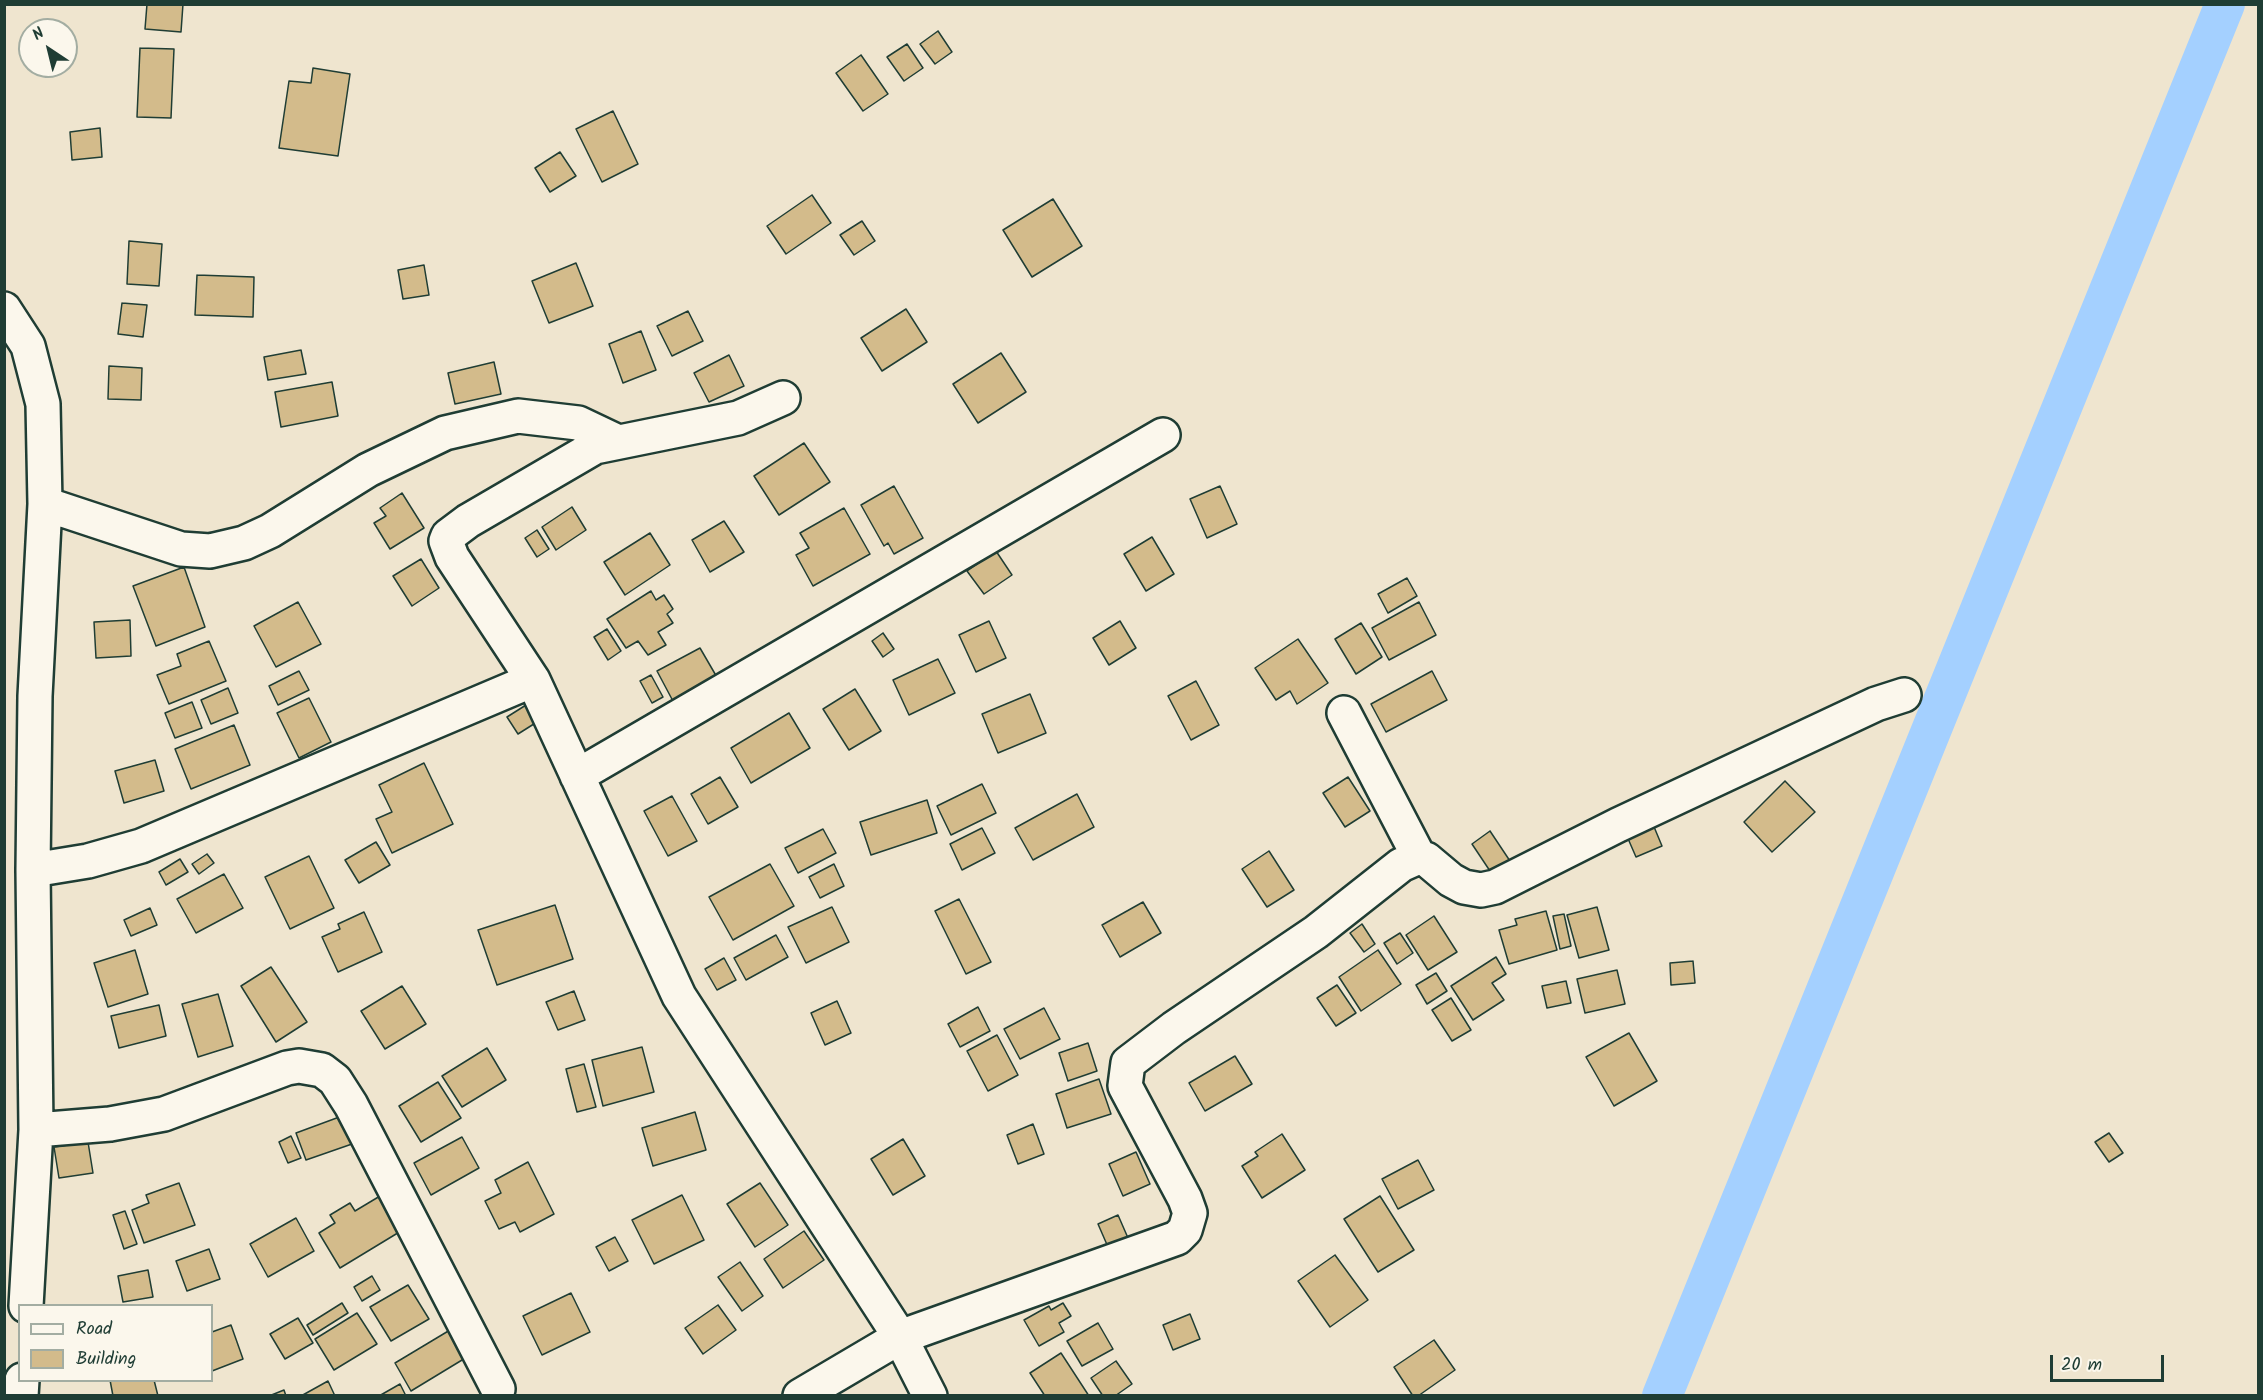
<!DOCTYPE html>
<html>
<head>
<meta charset="utf-8">
<style>
  body { margin:0 }
  #map { position:relative; width:2263px; height:1400px; overflow:hidden; background:#efe5cf; font-family:Kalam,sans-serif }
  canvas { display:block }
  .frame { position:absolute; inset:0; border:6px solid #1f3d34; pointer-events:none }
  .legend { position:absolute; left:18px; top:1304px; width:195px; height:78px; box-sizing:border-box; background:#fbf7ec; border:2px solid #a3ada2; margin:0; padding:8px 10px; list-style:none; font-size:18px; color:#1f3d34 }
  .legend li { display:flex; align-items:center; gap:12px; height:30px }
  .legend b { width:30px; border:2px solid #a3ada2 }
  .north { position:absolute; left:18px; top:18px; width:60px; height:60px; box-sizing:border-box; background:#fbf7ec; border:2px solid #a3ada2; border-radius:50%; rotate:325deg; font-size:16px; font-weight:700; line-height:24px; text-align:center; color:#1f3d34 }
  .north::after { content:''; display:block; margin:auto; width:21px; height:27px; background:#1f3d34; clip-path:polygon(50% 0,100% 100%,50% 72%,0 100%) }
  .scale { position:absolute; left:2050px; top:1355px; width:114px; height:27px; box-sizing:border-box; border:3px solid #1f3d34; border-top:0; padding-left:8px; font-size:18px; line-height:21px; white-space:nowrap; color:#1f3d34; -webkit-text-stroke:4px #fbf7ec; paint-order:stroke }
</style>
</head>
<body>
<div id="map">
<canvas width="2263" height="1400"></canvas>
<div class="frame"></div>
<ul class="legend">
<li><b style="height:8px;background:#fbf7ec"></b>Road</li>
<li><b style="height:16px;background:#d3bb8b"></b>Building</li>
</ul>
<div class="north">N</div>
<div class="scale">20 m</div>
</div>
<script>
const c = document.querySelector('canvas').getContext('2d');
c.lineJoin = 'round';
function poly(rows) {
  const path = new Path2D();
  for (const r of rows) {
    path.moveTo(r[0], r[1]);
    for (let i = 2; i < r.length; i += 2) path.lineTo(r[i], r[i + 1]);
  }
  return path;
}
function strokePath(path, color, width, dash) {
  c.strokeStyle = color;
  c.lineWidth = width;
  c.lineCap = dash ? 'butt' : 'round';
  c.setLineDash(dash || []);
  c.stroke(path);
}
function paint(path, color) {
  c.fillStyle = color;
  c.fill(path, 'evenodd');
}
strokePath(poly([
  [1662,1396,2225,4]
]), '#a4d0ff', 40);
const building = poly([
  [147,4,183,4,181,32,145,29,147,4],
  [938,31,952,52,935,64,920,44,938,31],
  [907,44,923,68,904,81,887,57,907,44],
  [140,48,174,49,171,118,137,117,140,48],
  [861,55,888,94,863,111,836,73,861,55],
  [313,68,350,74,338,156,279,148,289,81,311,83,313,68],
  [613,111,638,164,602,182,576,129,613,111],
  [100,128,102,157,72,160,70,132,100,128],
  [560,152,576,176,550,192,535,168,560,152],
  [812,195,831,223,786,254,767,226,812,195],
  [1053,199,1082,246,1032,277,1003,230,1053,199],
  [862,221,875,241,854,255,840,235,862,221],
  [129,241,162,244,159,286,127,284,129,241],
  [576,263,593,306,549,323,532,281,576,263],
  [424,265,429,295,403,299,398,270,424,265],
  [197,275,254,277,253,317,195,315,197,275],
  [122,303,147,305,143,337,118,334,122,303],
  [906,309,927,342,882,371,861,338,906,309],
  [688,311,703,341,672,356,657,326,688,311],
  [641,331,656,370,623,383,609,344,641,331],
  [301,350,306,374,268,380,264,357,301,350],
  [1001,353,1026,392,978,423,953,384,1001,353],
  [729,355,744,386,709,402,694,373,729,355],
  [494,362,501,394,455,404,448,373,494,362],
  [109,366,142,368,141,400,108,399,109,366],
  [332,382,338,416,281,427,275,392,332,382],
  [804,443,830,482,779,515,754,476,804,443],
  [894,486,923,538,894,554,888,543,884,546,861,505,894,486],
  [1220,486,1237,524,1207,538,1190,499,1220,486],
  [402,493,424,528,390,549,374,523,386,516,380,508,402,493],
  [572,507,586,530,556,550,542,527,572,507],
  [844,508,870,554,813,586,796,555,809,548,800,533,844,508],
  [724,521,744,552,710,572,692,540,724,521],
  [537,530,549,549,537,557,525,538,537,530],
  [650,533,670,565,625,595,604,562,650,533],
  [1152,537,1174,574,1146,591,1124,554,1152,537],
  [996,551,1012,575,984,594,967,571,996,551],
  [421,559,439,588,412,606,393,576,421,559],
  [184,567,205,627,156,646,133,586,184,567],
  [1407,578,1417,596,1388,613,1378,594,1407,578],
  [651,591,656,600,664,595,673,609,667,614,673,623,658,632,666,645,648,655,638,641,626,648,607,619,651,591],
  [298,602,321,644,276,667,254,626,298,602],
  [1419,602,1436,635,1389,660,1372,628,1419,602],
  [130,620,131,656,96,658,94,622,130,620],
  [989,621,1006,658,976,672,959,635,989,621],
  [1120,621,1136,648,1109,665,1093,638,1120,621],
  [1361,623,1382,657,1356,674,1335,639,1361,623],
  [607,629,621,651,608,660,594,637,607,629],
  [883,633,894,649,883,657,872,641,883,633],
  [1298,639,1328,683,1297,704,1290,691,1276,700,1255,668,1298,639],
  [209,641,226,681,169,704,157,675,181,666,177,654,209,641],
  [700,648,718,679,674,703,657,671,700,648],
  [938,659,955,693,909,715,893,680,938,659],
  [299,671,309,690,278,705,269,686,299,671],
  [1432,671,1447,700,1386,732,1371,704,1432,671],
  [651,675,663,697,652,703,640,681,651,675],
  [1196,681,1219,725,1191,740,1168,696,1196,681],
  [228,688,238,713,211,724,201,700,228,688],
  [855,689,881,731,849,750,823,709,855,689],
  [1030,694,1046,733,998,753,982,714,1030,694],
  [309,698,331,742,299,758,277,713,309,698],
  [192,702,202,728,175,738,165,713,192,702],
  [526,705,537,722,518,734,507,717,526,705],
  [789,713,810,748,751,783,731,748,789,713],
  [234,725,250,765,191,789,175,749,234,725],
  [155,760,164,791,124,803,115,771,155,760],
  [424,763,453,824,392,853,376,819,392,812,379,785,424,763],
  [720,777,738,807,708,824,691,794,720,777],
  [1348,777,1370,811,1345,827,1323,793,1348,777],
  [1785,781,1815,812,1772,852,1744,822,1785,781],
  [982,784,996,813,951,835,937,806,982,784],
  [1077,794,1094,827,1033,860,1015,828,1077,794],
  [672,796,697,841,668,856,644,811,672,796],
  [927,800,937,833,871,855,860,822,927,800],
  [1652,822,1662,846,1636,857,1626,834,1652,822],
  [982,828,995,853,962,870,950,844,982,828],
  [823,829,836,853,798,873,785,848,823,829],
  [1490,831,1510,861,1492,874,1472,844,1490,831],
  [376,842,390,865,359,883,345,860,376,842],
  [1269,851,1294,890,1267,907,1242,869,1269,851],
  [207,854,214,863,199,874,192,864,207,854],
  [309,856,334,908,290,929,265,877,309,856],
  [180,859,188,872,166,885,159,872,180,859],
  [770,864,794,906,733,940,709,897,770,864],
  [834,864,844,886,820,898,809,877,834,864],
  [224,874,243,908,196,933,177,899,224,874],
  [959,899,991,962,966,974,935,911,959,899],
  [1143,902,1161,933,1120,957,1102,925,1143,902],
  [555,905,573,959,497,985,478,930,555,905],
  [832,907,849,942,806,963,788,927,832,907],
  [1597,907,1609,950,1579,958,1567,915,1597,907],
  [150,908,157,925,131,936,124,920,150,908],
  [1546,911,1557,950,1509,964,1499,930,1517,925,1515,919,1546,911],
  [364,912,382,952,338,972,322,937,340,929,338,924,364,912],
  [1564,914,1571,946,1560,949,1553,916,1564,914],
  [1434,916,1457,952,1428,970,1406,935,1434,916],
  [1362,924,1375,944,1364,952,1350,933,1362,924],
  [1400,933,1413,953,1397,964,1384,943,1400,933],
  [776,935,788,957,746,980,734,958,776,935],
  [135,950,148,994,108,1007,94,963,135,950],
  [1378,950,1401,984,1361,1011,1339,977,1378,950],
  [1496,957,1506,974,1492,983,1504,1000,1473,1020,1451,986,1496,957],
  [724,958,736,980,717,990,705,969,724,958],
  [1693,961,1695,983,1671,985,1670,963,1693,961],
  [271,967,307,1022,276,1042,241,986,271,967],
  [1617,970,1625,1004,1585,1013,1577,979,1617,970],
  [1436,973,1447,991,1427,1004,1416,985,1436,973],
  [1566,981,1571,1003,1547,1008,1542,986,1566,981],
  [1337,985,1356,1013,1336,1026,1317,998,1337,985],
  [402,986,426,1024,385,1049,361,1011,402,986],
  [574,991,585,1020,558,1030,546,1002,574,991],
  [218,994,233,1046,198,1057,182,1004,218,994],
  [1451,998,1471,1030,1452,1041,1432,1010,1451,998],
  [837,1001,851,1033,825,1045,811,1013,837,1001],
  [159,1005,166,1036,119,1048,111,1016,159,1005],
  [978,1007,990,1031,960,1047,948,1024,978,1007],
  [1044,1008,1060,1039,1020,1059,1004,1029,1044,1008],
  [1629,1033,1657,1081,1614,1106,1586,1057,1629,1033],
  [997,1035,1018,1075,988,1091,967,1051,997,1035],
  [1088,1043,1097,1071,1068,1081,1059,1053,1088,1043],
  [642,1047,654,1092,603,1106,592,1060,642,1047],
  [487,1048,506,1080,462,1107,442,1076,487,1048],
  [1235,1056,1252,1084,1205,1111,1189,1083,1235,1056],
  [584,1064,596,1107,577,1112,566,1069,584,1064],
  [1099,1079,1111,1114,1067,1128,1056,1094,1099,1079],
  [438,1082,461,1118,421,1142,399,1106,438,1082],
  [695,1112,706,1150,653,1166,642,1128,695,1112],
  [342,1116,352,1144,306,1160,296,1133,342,1116],
  [1033,1124,1044,1154,1018,1164,1007,1135,1033,1124],
  [2109,1133,2123,1153,2109,1162,2095,1142,2109,1133],
  [1282,1134,1305,1170,1262,1198,1242,1166,1258,1156,1255,1152,1282,1134],
  [291,1136,301,1158,288,1163,279,1142,291,1136],
  [462,1137,479,1168,431,1195,414,1163,462,1137],
  [903,1139,925,1176,893,1195,871,1159,903,1139],
  [88,1142,93,1173,59,1178,54,1147,88,1142],
  [1136,1152,1150,1184,1123,1196,1109,1164,1136,1152],
  [1418,1160,1434,1190,1398,1209,1382,1179,1418,1160],
  [528,1162,554,1214,520,1232,515,1222,499,1229,485,1201,501,1193,495,1180,528,1162],
  [179,1183,195,1225,144,1243,132,1210,149,1203,146,1195,179,1183],
  [760,1183,788,1225,755,1247,727,1204,760,1183],
  [682,1195,704,1240,654,1264,632,1220,682,1195],
  [380,1196,401,1231,340,1268,319,1233,335,1223,330,1215,350,1203,355,1211,380,1196],
  [1380,1196,1414,1250,1378,1272,1344,1219,1380,1196],
  [125,1211,137,1244,124,1249,113,1215,125,1211],
  [1118,1215,1128,1238,1108,1247,1098,1224,1118,1215],
  [296,1218,314,1251,268,1277,250,1244,296,1218],
  [804,1231,824,1260,783,1288,764,1259,804,1231],
  [615,1237,628,1261,609,1271,596,1247,615,1237],
  [209,1249,220,1279,187,1291,176,1261,209,1249],
  [1335,1255,1368,1300,1330,1327,1298,1281,1335,1255],
  [740,1262,763,1296,742,1311,718,1277,740,1262],
  [148,1270,153,1297,123,1302,118,1276,148,1270],
  [372,1276,380,1290,362,1301,354,1287,372,1276],
  [408,1285,429,1319,391,1341,370,1307,408,1285],
  [571,1293,590,1332,542,1355,523,1316,571,1293],
  [342,1303,348,1313,313,1335,307,1325,342,1303],
  [1063,1303,1071,1316,1059,1323,1064,1332,1039,1346,1024,1320,1049,1306,1051,1310,1063,1303],
  [718,1305,736,1330,703,1354,685,1328,718,1305],
  [357,1313,377,1344,334,1370,315,1339,357,1313],
  [1190,1314,1200,1339,1173,1350,1163,1325,1190,1314],
  [298,1318,313,1343,285,1359,270,1334,298,1318],
  [1098,1323,1113,1349,1082,1366,1067,1341,1098,1323],
  [231,1325,243,1359,212,1371,212,1332,231,1325],
  [450,1330,467,1357,411,1391,395,1363,450,1330],
  [1434,1340,1455,1370,1418,1396,1413,1396,1394,1367,1434,1340],
  [1061,1353,1089,1396,1045,1396,1030,1373,1061,1353],
  [1116,1361,1132,1384,1115,1396,1103,1396,1091,1378,1116,1361],
  [110,1380,154,1380,158,1396,113,1396,110,1380],
  [328,1381,335,1396,301,1396,328,1381],
  [400,1384,406,1396,379,1396,400,1384],
  [284,1390,286,1396,269,1396,284,1390]
]);
paint(building, '#d3bb8b');
strokePath(building, '#1f3d34', 1.5);
const minor = poly([
  [4,309,28,346,43,404,45,504,35,696,33,870,36,1130,26,1306],
  [783,398,738,418,595,447,468,521,448,536,446,541,452,557,533,680,679,996,900,1337,930,1396],
  [45,504,181,549,210,551,244,543,270,531,368,470,445,433,518,416,578,423,618,442],
  [1344,713,1419,857],
  [577,776,1163,435],
  [33,870,88,861,141,846,533,680],
  [36,1130,110,1124,164,1114,287,1068,299,1066,322,1070,335,1080,351,1105,498,1389],
  [21,1396,22,1380],
  [800,1396,900,1337,1177,1238,1185,1230,1190,1213,1185,1199,1125,1086,1128,1063,1174,1028,1316,932,1401,865,1419,857,1426,859,1451,880,1464,887,1481,890,1495,887,1618,825,1876,704,1904,695]
]);
strokePath(minor, '#1f3d34', 38);
strokePath(minor, '#fbf7ec', 33);
</script>
</body>
</html>
